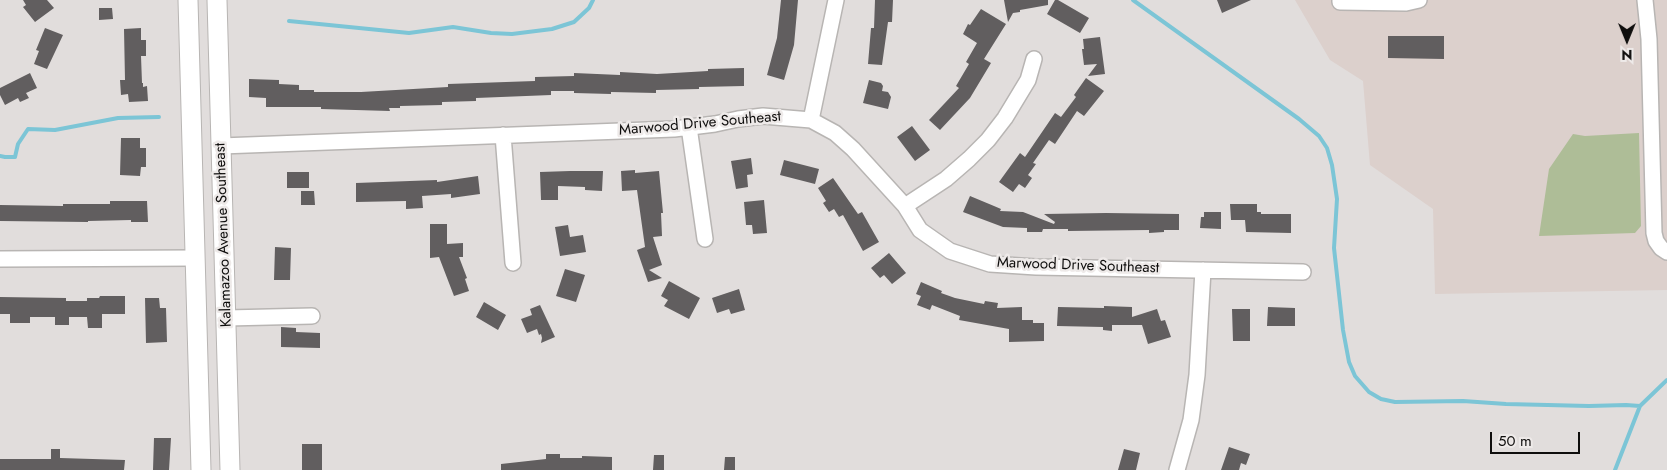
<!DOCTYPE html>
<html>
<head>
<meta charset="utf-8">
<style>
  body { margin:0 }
  #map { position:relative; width:1667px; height:470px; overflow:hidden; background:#e1dddc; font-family:Jost,sans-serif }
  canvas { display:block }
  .north { position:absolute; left:1602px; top:15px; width:50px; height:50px; -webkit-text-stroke:4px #eeeae9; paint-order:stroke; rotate:180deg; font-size:14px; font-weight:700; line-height:20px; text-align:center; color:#0f0e0d }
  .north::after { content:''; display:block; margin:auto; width:18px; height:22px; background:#0f0e0d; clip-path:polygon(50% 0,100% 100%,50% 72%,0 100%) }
  .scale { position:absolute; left:1490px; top:432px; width:90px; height:22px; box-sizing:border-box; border:2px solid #0f0e0d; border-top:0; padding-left:6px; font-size:15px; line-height:18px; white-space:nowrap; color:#0f0e0d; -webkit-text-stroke:4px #eeeae9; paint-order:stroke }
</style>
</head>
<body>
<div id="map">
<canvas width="1667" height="470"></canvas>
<div class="north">N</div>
<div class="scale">50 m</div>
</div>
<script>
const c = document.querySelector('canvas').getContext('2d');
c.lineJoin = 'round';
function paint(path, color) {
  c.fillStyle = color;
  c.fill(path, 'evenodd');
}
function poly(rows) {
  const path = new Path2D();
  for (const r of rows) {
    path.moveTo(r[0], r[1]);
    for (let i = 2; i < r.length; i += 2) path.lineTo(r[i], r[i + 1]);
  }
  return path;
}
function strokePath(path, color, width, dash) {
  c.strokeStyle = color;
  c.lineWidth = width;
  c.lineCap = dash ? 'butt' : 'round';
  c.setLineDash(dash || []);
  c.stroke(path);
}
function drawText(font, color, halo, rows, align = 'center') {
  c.font = font + ' Jost,sans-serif';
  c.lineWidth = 5;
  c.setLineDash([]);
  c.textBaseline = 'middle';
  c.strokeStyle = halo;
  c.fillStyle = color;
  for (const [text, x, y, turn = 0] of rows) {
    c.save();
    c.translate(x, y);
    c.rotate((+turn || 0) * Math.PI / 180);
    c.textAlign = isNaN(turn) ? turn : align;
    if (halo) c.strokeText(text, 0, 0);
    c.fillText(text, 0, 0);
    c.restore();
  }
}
paint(poly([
  [1295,0,1667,0,1667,290,1435,294,1433,209,1370,165,1363,81,1330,60]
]), '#dcd0cc');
paint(poly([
  [1639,133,1641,226,1635,233,1539,236,1549,169,1573,134,1585,136]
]), '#aebd97');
strokePath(poly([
  [1133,0,1299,119,1319,136,1327,148,1332,165,1337,199,1334,248,1343,330,1349,362,1355,376,1369,392,1381,399,1395,402,1463,401,1506,404,1589,406,1626,405,1640,406],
  [289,21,409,33,453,27,491,33,512,34,552,29,574,22,589,8,593,0],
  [0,156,5,157,15,157,18,144,28,129,55,130,118,118,159,117],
  [1615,470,1640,406,1667,380]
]), '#7cc5d6', 4);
paint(poly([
  [23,0,47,0,54,8,35,22,23,7,26,5],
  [781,0,798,0,794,45,784,80,767,75,777,38],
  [875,0,893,0,892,22,888,22,882,65,868,64,871,28,874,28],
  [1004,0,1048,0,1048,5,1020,10,1020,12,1013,13,1008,22],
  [1055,0,1058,0,1089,18,1080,33,1047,14],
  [1217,0,1251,0,1222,13],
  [99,8,112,8,113,19,99,20],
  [981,9,1006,24,984,59,991,63,970,98,940,130,929,120,959,88,956,86,969,64,966,62,977,43,963,34,968,24,970,25],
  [45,28,63,35,47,69,34,64,39,51,36,50],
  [141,28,141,40,146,40,146,56,141,56,142,83,143,83,143,87,147,86,148,101,129,102,128,94,121,95,120,80,125,80,124,29],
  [1388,36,1444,36,1444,59,1388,58],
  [1100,37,1105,74,1088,76,1097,64,1084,65,1082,49,1084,49,1083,39],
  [744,68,744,86,699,87,699,89,656,90,656,93,611,92,611,94,574,93,574,91,551,91,551,95,476,98,476,101,442,102,442,105,400,106,400,108,389,108,390,111,321,109,321,107,266,107,266,98,249,97,249,79,279,80,279,84,299,85,299,90,314,90,314,92,361,92,448,87,448,84,535,81,535,77,574,76,574,73,620,75,620,72,657,74,708,71,708,69],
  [30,73,37,88,26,93,29,98,20,102,18,98,5,105,0,95,0,88],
  [1086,78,1104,91,1084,116,1077,111,1055,144,1049,140,1033,163,1036,164,1028,175,1032,178,1025,188,1019,184,1013,192,999,182,1020,153,1025,157,1055,113,1061,117,1076,97,1074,95],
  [869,80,881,83,883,86,882,91,888,92,891,97,888,109,863,103],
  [912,126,930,150,915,161,897,137],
  [121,138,140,138,140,148,146,148,146,167,141,167,140,176,120,175],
  [751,158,753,174,747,175,748,187,736,189,731,161],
  [784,160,819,169,815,184,780,175],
  [635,170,635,173,659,171,663,213,661,213,662,236,653,237,662,265,649,270,662,278,648,282,637,250,645,247,637,190,622,191,621,171],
  [570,171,603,171,602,191,585,190,585,187,558,186,558,200,541,200,540,172],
  [287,172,309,172,309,188,287,188],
  [478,176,480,194,451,198,451,194,422,196,423,208,406,209,406,201,356,202,356,183,437,180,437,182],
  [833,178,858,214,862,212,879,242,863,251,843,215,839,217,834,209,829,212,823,203,826,201,818,188],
  [301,191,314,191,315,205,301,205],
  [970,196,994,206,1001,209,1000,211,1023,212,1054,224,1055,222,1044,214,1106,213,1179,214,1179,230,1164,230,1164,232,1149,233,1149,230,1068,231,1068,229,1043,229,1042,232,1027,232,1027,228,1003,227,963,212],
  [764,200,767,233,753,234,752,225,746,225,744,202],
  [110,201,147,201,148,222,131,222,131,220,88,221,88,222,0,221,0,205,63,206,63,204,110,204],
  [1230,204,1257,204,1257,212,1261,212,1261,214,1291,214,1291,233,1246,232,1245,220,1231,220],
  [1204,212,1221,212,1221,229,1200,228,1201,217,1204,217],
  [430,224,447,224,447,244,463,243,463,257,459,257,467,278,465,279,469,291,454,296,439,257,430,258],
  [568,225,570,237,583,235,586,252,560,256,555,227],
  [275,247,291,248,290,280,274,280],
  [889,253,906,273,892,284,884,275,880,278,871,268],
  [565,269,585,275,576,302,556,296],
  [669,281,700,298,689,319,664,306,668,300,661,296],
  [921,282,942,291,941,293,955,298,984,304,985,301,998,303,997,308,1022,307,1022,320,1033,320,1033,323,1044,323,1044,341,1009,342,1009,329,959,320,960,316,932,305,930,310,917,305,921,296,916,294],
  [739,289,745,310,731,314,729,309,717,313,712,298],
  [100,296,125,296,125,314,102,314,102,328,88,328,87,317,69,317,69,325,55,325,55,317,30,317,30,323,10,323,10,314,0,314,0,297,66,298,66,301,87,301,87,298,99,298],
  [145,298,159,298,160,308,166,308,167,342,146,343],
  [484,302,506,315,498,330,476,317],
  [540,305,555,337,541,343,542,338,541,334,539,335,537,329,527,333,521,319,532,315,530,309],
  [1104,306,1132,307,1132,317,1157,309,1161,321,1165,320,1171,337,1148,344,1142,325,1112,325,1112,331,1103,330,1103,327,1057,326,1058,307,1104,308],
  [1268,307,1295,308,1295,326,1267,326],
  [1232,309,1250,309,1250,341,1233,341],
  [281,327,296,328,296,332,320,333,320,348,281,347],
  [154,438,171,438,169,470,153,470],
  [302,444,322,444,322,470,302,470],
  [1229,447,1250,454,1246,465,1241,463,1239,470,1221,470],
  [51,449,60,449,60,458,125,460,124,470,0,470,0,459,51,459],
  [1124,449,1140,453,1136,470,1118,470],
  [546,454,560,454,560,458,582,458,582,456,612,457,612,470,501,470,501,464,546,459],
  [654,455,664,455,664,470,653,470],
  [725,457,735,457,735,470,724,470]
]), '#615e5f');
const minor = poly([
  [1340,0,1340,2,1406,3,1419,0],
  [1645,0,1649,39,1654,233,1656,241,1661,248,1667,252],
  [811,120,836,0],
  [689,127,705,239],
  [503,135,513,263],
  [221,146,674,129,715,124,738,119,763,116,811,120,835,133,853,149,905,206,920,230,950,251,990,264,1036,267,1303,272],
  [905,206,946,179,969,159,988,140,1005,118,1028,80,1034,59],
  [0,259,195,258],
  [227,318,312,316],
  [1177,470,1191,420,1197,375,1203,270]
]);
const major = poly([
  [188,0,201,470],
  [217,0,230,470]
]);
strokePath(minor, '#b8b5b3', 18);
strokePath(major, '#b8b5b3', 21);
strokePath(minor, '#fff', 15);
strokePath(major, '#fff', 19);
drawText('15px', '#0f0e0d', '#eeeae9', [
  ["Marwood Drive Southeast",700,124,-5],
  ["Kalamazoo Avenue Southeast",224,235,-92],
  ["Marwood Drive Southeast",1078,266,2]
]);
</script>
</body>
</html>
